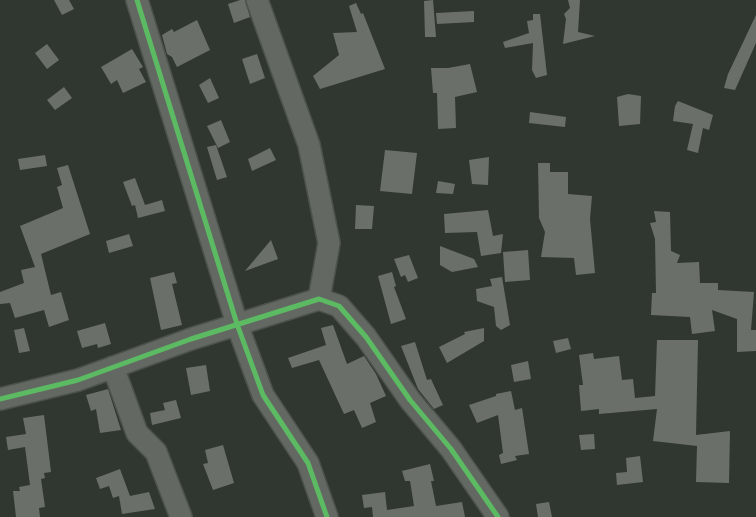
<!DOCTYPE html>
<html>
<head>
<meta charset="utf-8">
<style>
  body { margin:0 }
  canvas { display:block; background:#303630 }
</style>
</head>
<body>
<canvas width="756" height="517"></canvas>
<script>
const c = document.querySelector('canvas').getContext('2d');
c.lineJoin = 'round';
function paint(path, color) {
  c.fillStyle = color;
  c.fill(path, 'evenodd');
}
function poly(rows) {
  const path = new Path2D();
  for (const r of rows) {
    path.moveTo(r[0], r[1]);
    for (let i = 2; i < r.length; i += 2) path.lineTo(r[i], r[i + 1]);
  }
  return path;
}
function strokePath(path, color, width, dash) {
  c.strokeStyle = color;
  c.lineWidth = width;
  c.lineCap = dash ? 'butt' : 'round';
  c.setLineDash(dash || []);
  c.stroke(path);
}
paint(poly([
  [54,0,69,0,74,9,62,15],
  [240,0,245,0,250,17,234,23,228,4],
  [433,0,436,37,425,37,424,1],
  [568,0,580,0,578,32,595,36,563,44,566,19,564,14,570,8],
  [356,3,361,14,363,13,385,69,320,89,313,76,339,55,333,33,357,32,349,6],
  [474,11,474,22,437,24,436,13],
  [533,14,540,14,547,75,536,78,532,70,533,43,505,48,503,42,529,33,527,21,533,20],
  [756,15,756,43,735,90,724,88,728,74],
  [197,20,210,50,177,67,172,57,167,54,162,35,172,29,174,32],
  [47,44,59,60,47,69,35,53],
  [132,49,143,67,139,69,146,82,123,93,117,80,111,84,101,67],
  [257,54,265,78,250,84,242,59],
  [470,64,477,92,455,97,456,128,438,129,437,93,433,93,431,68,448,68],
  [210,78,219,98,208,103,199,85],
  [64,87,72,98,55,110,47,100],
  [628,94,641,96,640,124,619,126,617,97],
  [678,101,713,115,709,130,703,128,698,153,687,150,693,124,673,121,675,106],
  [530,112,566,117,565,127,529,123],
  [221,120,230,142,218,148,207,126],
  [216,145,227,177,217,180,207,147],
  [270,148,276,160,252,171,248,159],
  [385,150,417,153,412,194,380,191],
  [45,155,47,166,20,170,18,159],
  [489,157,488,185,472,184,469,160],
  [538,163,550,163,550,172,568,172,568,194,592,196,590,219,595,273,576,275,574,258,541,257,545,232,539,218],
  [68,165,90,234,41,254,51,295,61,292,69,320,49,327,44,310,15,318,10,303,0,304,0,292,24,283,21,270,35,267,20,226,63,208,57,187,62,185,57,168],
  [135,178,145,205,162,200,165,211,138,218,135,205,132,206,123,182],
  [438,181,455,184,453,194,436,193],
  [356,205,374,206,372,229,355,229],
  [488,210,493,236,503,234,501,253,481,256,477,232,445,233,444,214],
  [654,211,670,212,671,251,680,255,677,263,699,262,700,283,718,283,718,290,754,292,751,330,756,330,756,351,737,352,737,319,712,310,715,331,692,334,690,317,651,315,652,293,656,293,655,239,650,223,656,222],
  [129,234,133,246,109,253,106,241],
  [271,240,278,259,245,271],
  [440,246,474,259,478,267,452,272,440,265],
  [528,250,530,280,505,282,503,252],
  [409,255,418,278,408,282,405,275,401,277,394,259],
  [174,272,177,283,172,284,182,325,161,330,150,278],
  [392,272,396,286,394,287,406,319,391,324,378,276],
  [502,277,510,325,501,330,496,326,494,307,477,301,476,289,492,286,490,279],
  [105,323,111,344,98,348,97,344,82,348,77,331],
  [333,325,347,364,364,356,376,374,386,396,370,403,376,422,362,428,354,410,344,414,319,360,292,368,288,358,326,345,321,328],
  [24,328,30,351,19,353,14,330],
  [484,328,484,341,447,363,439,347,465,334,464,332],
  [568,338,571,349,556,353,553,341],
  [657,340,698,340,696,435,730,431,729,483,696,482,697,446,653,441,657,409,599,414,599,409,581,411,579,385,583,385,579,355,593,353,594,359,619,356,622,380,633,379,635,398,655,396],
  [415,342,427,380,431,379,443,405,434,409,418,389,401,346],
  [528,361,531,379,514,382,511,365],
  [206,365,210,391,191,395,186,368],
  [108,389,121,430,100,433,96,409,91,411,86,395],
  [511,391,515,410,522,408,529,454,515,456,517,460,501,464,499,455,503,453,498,415,477,423,469,405,496,396,496,394],
  [176,400,181,418,152,425,150,413,165,410,163,403],
  [44,415,51,472,44,473,45,478,41,479,45,507,39,508,40,517,16,517,13,491,20,491,19,487,30,485,25,447,8,450,6,437,26,434,23,418],
  [594,434,595,449,581,450,579,435],
  [223,445,234,483,213,490,203,464,208,463,205,450],
  [640,456,643,482,617,485,616,473,627,472,626,458],
  [430,464,434,481,431,481,436,506,462,502,465,517,373,517,372,507,364,508,362,495,385,492,387,510,414,506,410,481,405,481,402,471],
  [120,469,130,496,149,492,155,509,122,514,119,496,113,498,109,486,100,489,96,478],
  [549,502,552,517,538,517,536,504]
]), '#6a6f69');
const minor = poly([
  [137,0,237,324,263,395,308,463,327,517],
  [257,0,309,145,329,243,319,299],
  [113,367,137,433,156,452,181,517],
  [0,399,78,380,191,339,319,299,339,306,366,337,410,400,451,449,498,517]
]);
strokePath(minor, '#4c524c', 24);
strokePath(minor, '#636862', 21);
strokePath(poly([
  [137,0,237,324,263,395,308,463,327,517],
  [0,399,78,380,191,339,319,299,339,306,366,337,410,400,451,449,498,517]
]), '#5cba63', 5);
</script>
</body>
</html>
